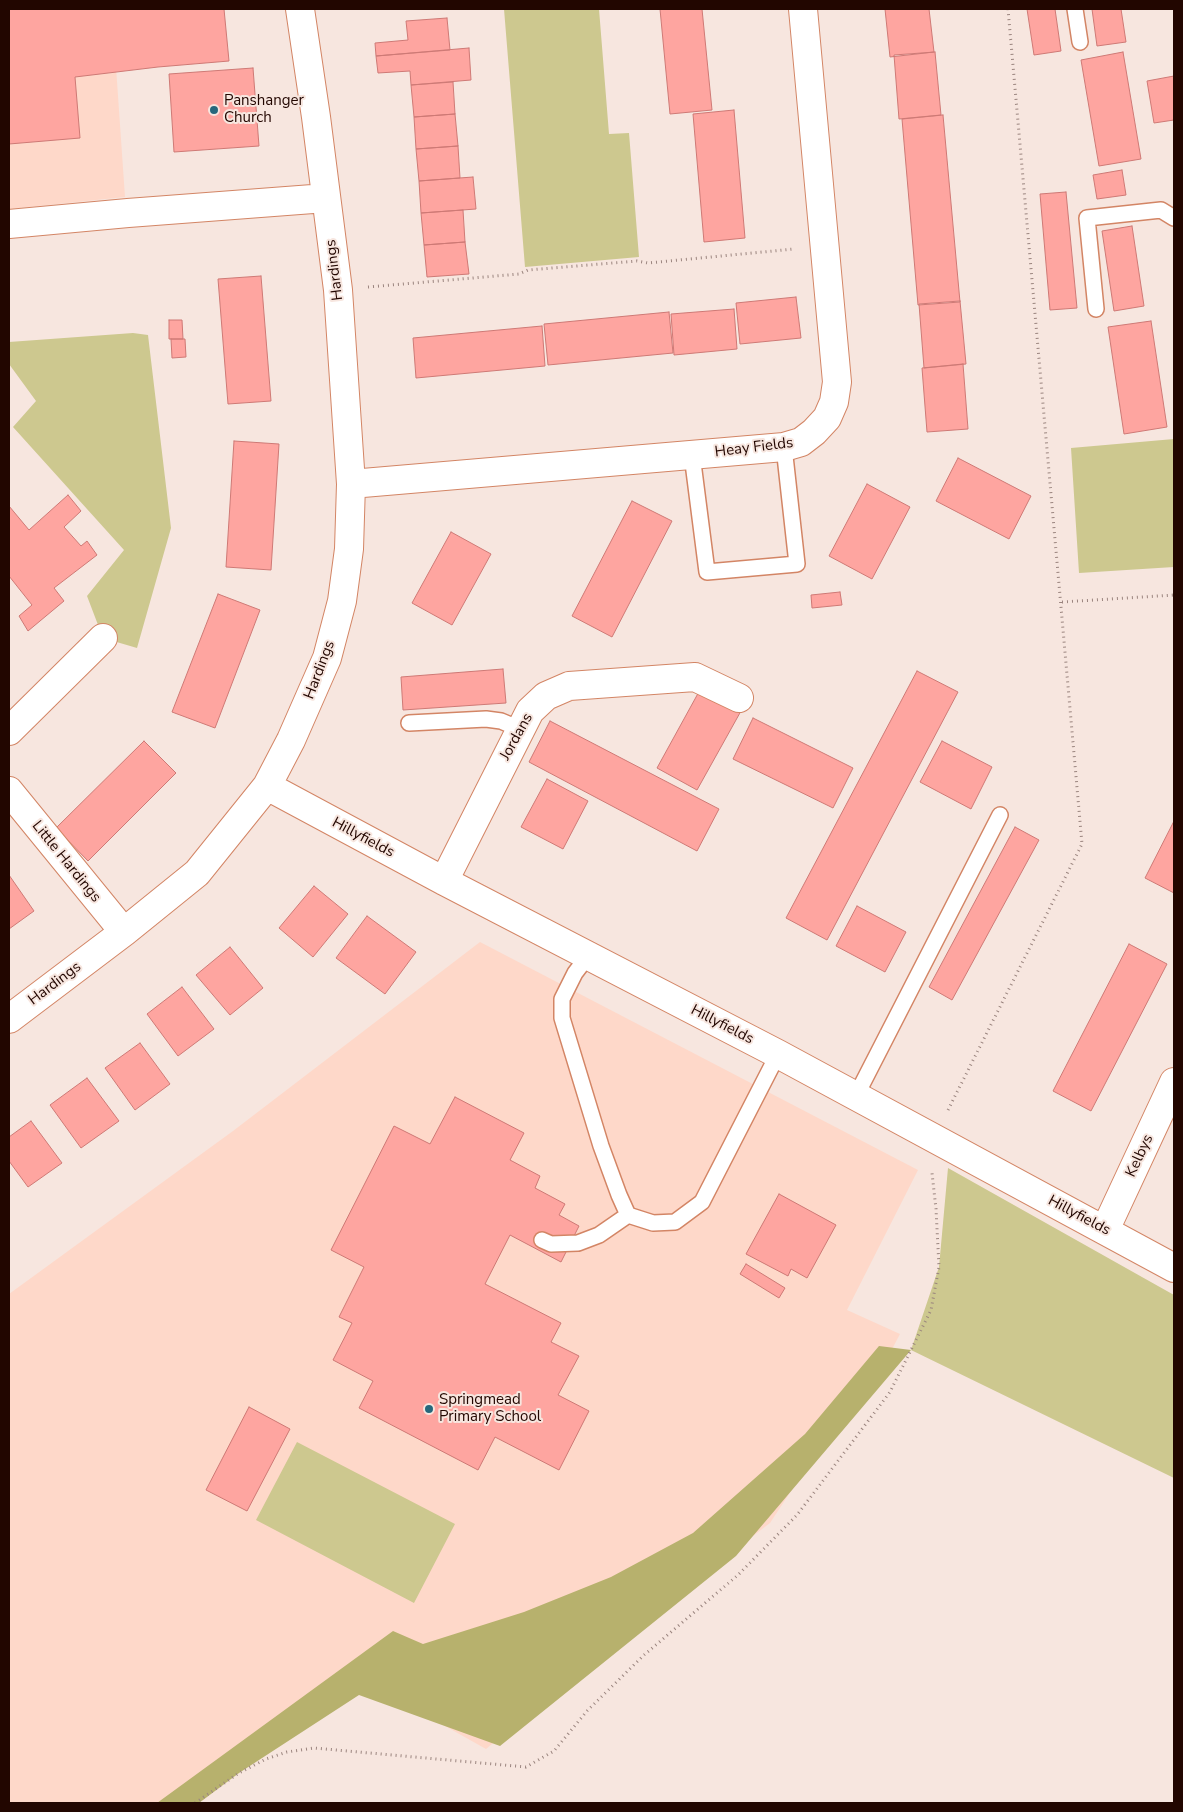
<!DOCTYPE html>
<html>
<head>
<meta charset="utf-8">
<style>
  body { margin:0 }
  #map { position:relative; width:1183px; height:1812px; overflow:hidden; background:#f7e6df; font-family:"Nunito Sans",sans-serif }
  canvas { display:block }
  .frame { position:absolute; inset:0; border:10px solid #220600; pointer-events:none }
</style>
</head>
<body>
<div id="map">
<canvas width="1183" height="1812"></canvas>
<div class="frame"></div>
</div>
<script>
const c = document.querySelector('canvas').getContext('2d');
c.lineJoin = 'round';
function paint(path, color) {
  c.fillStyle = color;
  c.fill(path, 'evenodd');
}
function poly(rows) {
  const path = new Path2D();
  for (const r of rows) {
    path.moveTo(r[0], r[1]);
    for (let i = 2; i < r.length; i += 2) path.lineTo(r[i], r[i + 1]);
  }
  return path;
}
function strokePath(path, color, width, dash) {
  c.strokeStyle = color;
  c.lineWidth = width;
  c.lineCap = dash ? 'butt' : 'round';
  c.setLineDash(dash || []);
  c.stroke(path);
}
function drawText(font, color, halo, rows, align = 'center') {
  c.font = font + ' "Nunito Sans",sans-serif';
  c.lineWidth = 4;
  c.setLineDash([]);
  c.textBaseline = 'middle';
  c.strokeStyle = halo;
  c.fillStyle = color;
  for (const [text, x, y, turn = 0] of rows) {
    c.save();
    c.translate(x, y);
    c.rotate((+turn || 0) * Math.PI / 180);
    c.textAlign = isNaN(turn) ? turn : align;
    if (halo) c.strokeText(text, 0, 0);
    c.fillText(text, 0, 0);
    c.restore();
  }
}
paint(poly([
  [9,9,112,9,125,197,9,209],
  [480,942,918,1170,847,1310,900,1334,882,1368,818,1450,770,1523,623,1635,486,1749,356,1676,172,1803,9,1803,9,1294,233,1131]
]), '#fed8c9');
paint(poly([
  [504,9,599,9,609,134,629,133,639,257,525,267],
  [133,333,148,335,171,528,137,648,103,638,87,596,124,550,13,427,36,401,9,364,9,342],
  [1174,439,1174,567,1079,573,1071,448],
  [948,1168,1174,1295,1174,1478,911,1350,939,1267],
  [297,1442,455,1524,414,1603,256,1520]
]), '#cdc88f');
paint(poly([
  [879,1346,911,1350,736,1556,500,1746,359,1695,239,1773,199,1803,157,1803,393,1631,423,1644,524,1612,611,1577,693,1533,805,1434]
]), '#b7b16d');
const building = poly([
  [9,9,224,9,229,61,158,67,75,77,80,138,9,144,9,9],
  [660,9,702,9,712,110,670,114,660,9],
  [885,9,929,9,934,52,890,57,885,9],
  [1027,9,1055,9,1061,51,1034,55,1027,9],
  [1092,9,1121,9,1126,42,1097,46,1092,9],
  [447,18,450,50,376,56,375,43,408,40,406,21,447,18],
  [469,48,471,80,411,85,410,71,378,73,376,56,469,48],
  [935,52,941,115,899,119,894,55,935,52],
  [1123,52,1141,159,1099,166,1081,60,1123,52],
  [253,68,259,146,174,152,169,74,253,68],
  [1174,76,1174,120,1154,123,1147,81,1174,76],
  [453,82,455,114,414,117,411,85,453,82],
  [734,110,745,238,704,242,693,114,734,110],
  [455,114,458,146,416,149,414,117,455,114],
  [943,115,960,302,918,305,902,119,943,115],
  [458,146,460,178,419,181,416,149,458,146],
  [1122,170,1126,195,1097,199,1093,175,1122,170],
  [473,177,476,209,421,213,419,181,473,177],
  [1066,192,1077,308,1050,310,1040,194,1066,192],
  [463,210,465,242,424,245,421,213,463,210],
  [1132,226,1144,306,1114,311,1102,231,1132,226],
  [465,242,469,274,427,277,424,245,465,242],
  [261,276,271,401,228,404,218,279,261,276],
  [796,297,801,338,740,344,736,303,796,297],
  [960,301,966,364,924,368,919,304,960,301],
  [734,309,737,349,674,355,671,314,734,309],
  [669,312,673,353,548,365,544,324,669,312],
  [169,320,182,320,183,339,169,339,169,320],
  [1151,321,1167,427,1124,434,1108,327,1151,321],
  [542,326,545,366,416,378,413,338,542,326],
  [171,339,185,339,186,357,172,358,171,339],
  [963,364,968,429,927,432,922,368,963,364],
  [234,441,279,444,271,570,226,567,234,441],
  [958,458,1031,496,1009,539,936,501,958,458],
  [867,484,910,507,872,579,829,556,867,484],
  [68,495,81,511,64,527,81,546,87,541,97,555,54,588,64,601,28,631,19,616,32,605,9,576,9,506,29,530,68,495],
  [632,501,672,521,612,637,572,616,632,501],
  [451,532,491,554,452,625,412,603,451,532],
  [840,592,842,605,812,608,811,595,840,592],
  [218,594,260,610,215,728,172,712,218,594],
  [503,669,506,703,403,710,401,677,503,669],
  [917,671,958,692,827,940,786,918,917,671],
  [701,688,741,711,697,790,657,768,701,688],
  [753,718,853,768,833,808,733,759,753,718],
  [550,721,719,809,697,851,529,762,550,721],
  [144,741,176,773,88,861,56,828,144,741],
  [942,741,992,767,971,809,920,782,942,741],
  [547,779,588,801,563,849,521,827,547,779],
  [1174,821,1174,893,1145,878,1174,821],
  [1015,827,1039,840,952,1000,929,987,1015,827],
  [9,875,34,911,9,929,9,875],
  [314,886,348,914,313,957,279,928,314,886],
  [857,906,906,932,885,972,836,946,857,906],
  [367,916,416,952,385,994,336,958,367,916],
  [1129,944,1167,964,1091,1111,1053,1091,1129,944],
  [230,947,263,988,230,1015,196,975,230,947],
  [182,987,214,1029,178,1056,147,1014,182,987],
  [140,1043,170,1084,135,1110,105,1068,140,1043],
  [87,1078,119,1121,81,1148,50,1105,87,1078],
  [455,1097,524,1133,510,1160,540,1176,535,1188,565,1204,559,1215,579,1226,561,1262,510,1235,485,1284,561,1323,551,1342,579,1356,558,1395,589,1411,559,1470,495,1437,478,1470,359,1408,373,1381,333,1360,352,1323,339,1317,364,1267,331,1250,394,1126,430,1144,455,1097],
  [31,1121,62,1163,28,1187,9,1161,9,1137,31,1121],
  [779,1194,836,1225,807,1278,791,1269,788,1276,746,1254,779,1194],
  [746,1264,785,1288,779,1298,740,1274,746,1264],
  [249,1407,290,1429,247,1511,206,1490,249,1407]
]);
paint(building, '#fea5a0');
strokePath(building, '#ce7975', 1);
const service = poly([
  [1075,9,1080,42],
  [1096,309,1087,218,1161,210,1174,218],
  [692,455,707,572,797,564,784,447],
  [409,723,486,719,501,721,520,729],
  [588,956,575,973,562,999,562,1018,601,1146,619,1195,628,1215,653,1223,675,1222,702,1202,778,1054],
  [856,1096,1000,815],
  [542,1240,551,1244,578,1243,599,1235,628,1215]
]);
const minor = poly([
  [9,224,128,213,326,198],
  [351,484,784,447,801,442,814,432,827,418,834,402,837,382,803,9],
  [9,731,103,638],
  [267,786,444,881,778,1054,1174,1268],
  [9,791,124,932],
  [444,881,530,711,546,696,569,686,695,677,739,698],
  [9,1019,124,932,197,873,267,786,291,740,327,658,342,601,349,549,351,484,338,290,316,117,300,9],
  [1105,1230,1174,1082]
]);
strokePath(service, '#d38565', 18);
strokePath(minor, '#d38565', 30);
strokePath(poly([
  [368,287,519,274,528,270,637,261,648,263,794,249],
  [1062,602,1174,595],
  [948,1110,1082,844,1008,9],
  [195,1803,239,1773,266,1759,287,1752,314,1748,526,1767,554,1751,587,1711,644,1655,738,1575,797,1515,890,1392,931,1310,939,1267,936,1209,932,1173]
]), '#9a847e', 3, [1, 4]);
strokePath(service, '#fff', 15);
strokePath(minor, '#fff', 28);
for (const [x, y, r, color] of [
  [214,110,5,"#27677c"],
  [429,1409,5,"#27677c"]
]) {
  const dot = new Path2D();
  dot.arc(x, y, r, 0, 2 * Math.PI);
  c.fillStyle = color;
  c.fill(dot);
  strokePath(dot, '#f7e6df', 2);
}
drawText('15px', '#220600', '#f7e6df', [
  ["Panshanger",224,101],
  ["Church",224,118],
  ["Springmead",439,1400],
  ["Primary School",439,1417]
], 'left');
drawText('15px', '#220600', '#f7e6df', [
  ["Hardings",335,270,-97],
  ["Heay Fields",754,448,-7],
  ["Hardings",320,670,-69],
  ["Jordans",517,737,-61],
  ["Hillyfields",363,838,28],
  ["Little Hardings",66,862,51],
  ["Hardings",55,984,-37],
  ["Hillyfields",722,1025,27],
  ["Kelbys",1140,1156,-65],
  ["Hillyfields",1079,1216,28]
]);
</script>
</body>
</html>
